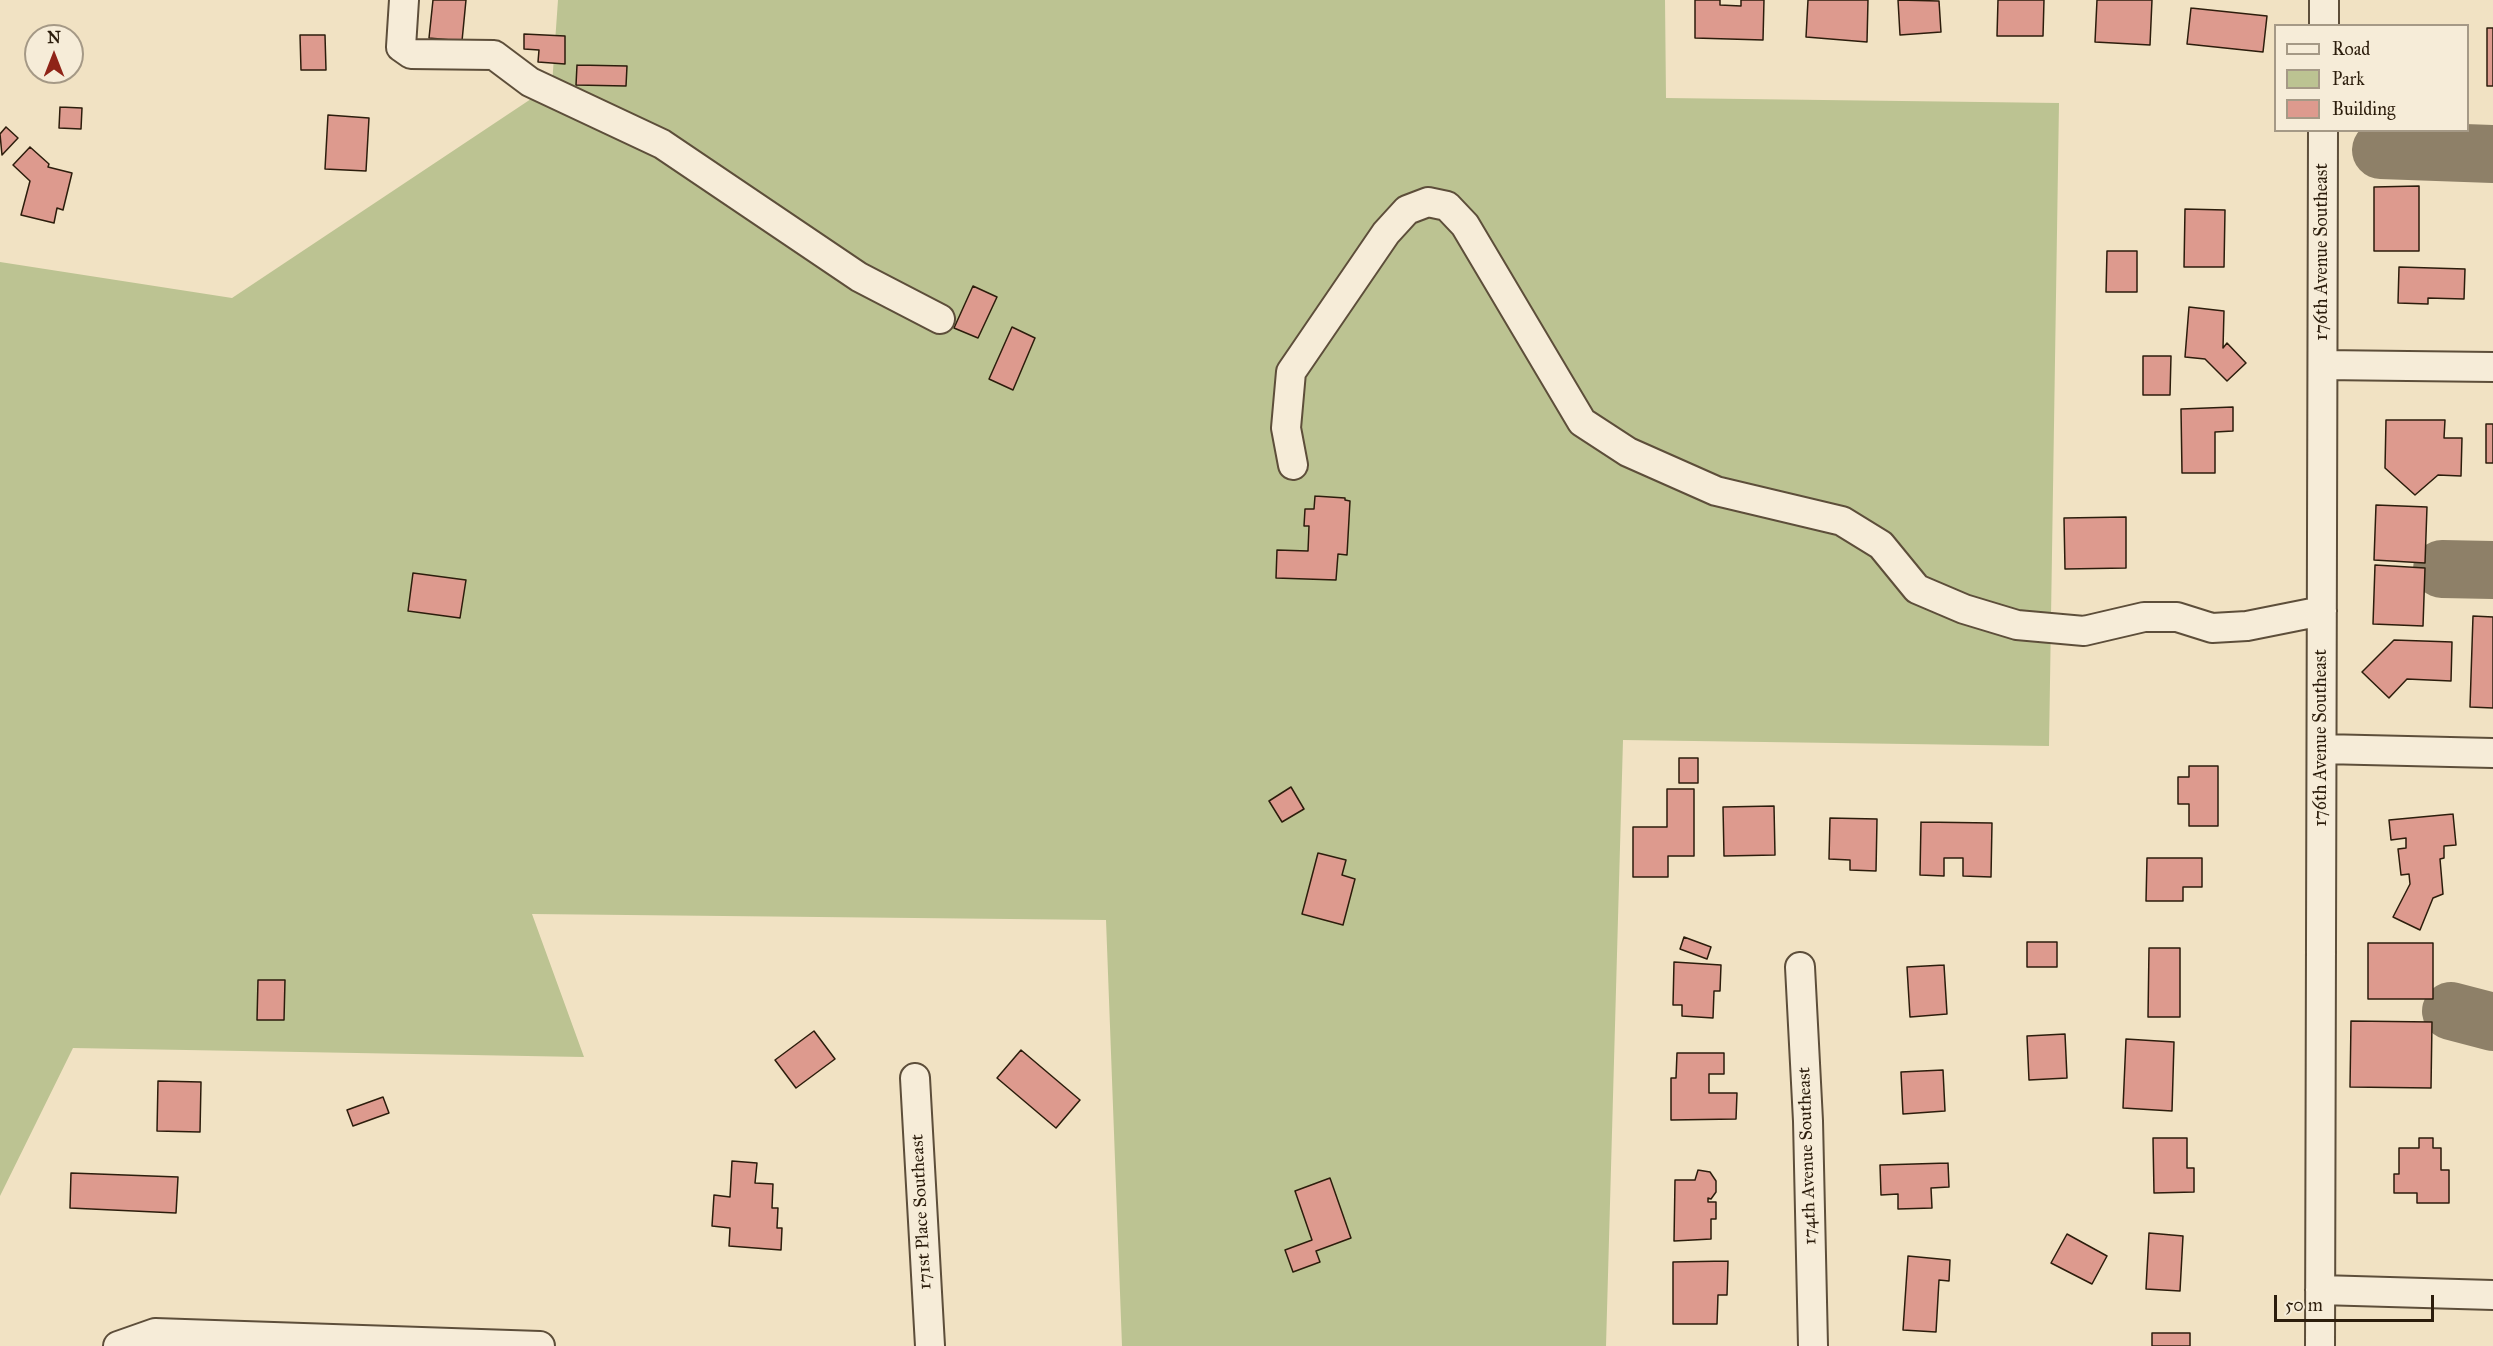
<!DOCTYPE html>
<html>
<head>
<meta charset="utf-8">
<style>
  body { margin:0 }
  #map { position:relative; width:2493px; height:1346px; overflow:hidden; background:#f1e2c3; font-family:"IM FELL Great Primer",serif }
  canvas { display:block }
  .legend { position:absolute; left:2274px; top:24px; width:195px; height:108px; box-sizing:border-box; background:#f6ecd8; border:2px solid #a59986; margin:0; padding:8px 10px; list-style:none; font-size:18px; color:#2c1d0c }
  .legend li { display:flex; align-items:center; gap:12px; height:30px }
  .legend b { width:30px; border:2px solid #a59986 }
  .north { position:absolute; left:24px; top:24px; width:60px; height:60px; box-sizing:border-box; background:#f6ecd8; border:2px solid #a59986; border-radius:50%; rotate:0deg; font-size:16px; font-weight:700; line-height:24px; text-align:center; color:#2c1d0c }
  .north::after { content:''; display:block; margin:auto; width:21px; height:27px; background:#8f2418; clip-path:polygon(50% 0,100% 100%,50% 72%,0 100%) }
  .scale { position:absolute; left:2274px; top:1295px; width:160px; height:27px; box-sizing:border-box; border:3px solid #2c1d0c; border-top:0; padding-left:8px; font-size:18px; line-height:21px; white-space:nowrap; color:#2c1d0c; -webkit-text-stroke:4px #f6ecd8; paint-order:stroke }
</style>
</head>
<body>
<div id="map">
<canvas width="2493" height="1346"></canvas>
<ul class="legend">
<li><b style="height:8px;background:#f6ecd8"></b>Road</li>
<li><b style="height:16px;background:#bcc392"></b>Park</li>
<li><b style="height:16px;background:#dd9a8e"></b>Building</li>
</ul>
<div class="north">N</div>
<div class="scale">50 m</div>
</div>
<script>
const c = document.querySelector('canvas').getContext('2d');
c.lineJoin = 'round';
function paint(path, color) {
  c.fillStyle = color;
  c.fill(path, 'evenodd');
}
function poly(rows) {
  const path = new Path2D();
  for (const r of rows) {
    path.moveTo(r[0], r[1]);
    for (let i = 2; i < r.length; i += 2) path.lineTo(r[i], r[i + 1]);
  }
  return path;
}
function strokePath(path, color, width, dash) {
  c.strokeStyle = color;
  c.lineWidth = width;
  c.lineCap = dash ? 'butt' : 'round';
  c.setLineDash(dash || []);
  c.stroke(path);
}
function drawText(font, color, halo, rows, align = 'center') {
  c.font = font + ' "IM FELL Great Primer",serif';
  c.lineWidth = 5;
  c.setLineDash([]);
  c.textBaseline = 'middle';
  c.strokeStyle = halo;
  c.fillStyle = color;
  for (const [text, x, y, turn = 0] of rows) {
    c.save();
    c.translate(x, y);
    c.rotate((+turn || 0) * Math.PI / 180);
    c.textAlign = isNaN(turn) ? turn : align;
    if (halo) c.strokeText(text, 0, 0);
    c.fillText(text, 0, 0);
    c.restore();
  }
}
paint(poly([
  [558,0,1665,0,1666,98,2059,103,2049,746,1623,740,1606,1346,1122,1346,1106,920,532,914,584,1057,73,1048,0,1196,0,262,232,298,552,85]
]), '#bcc392');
strokePath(poly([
  [2381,150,2493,154],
  [2442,569,2493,570],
  [2451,1011,2493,1022]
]), '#8e8068', 58);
const building = poly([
  [433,0,466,0,462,41,429,38,433,0],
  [1695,0,1720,0,1720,5,1741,6,1741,0,1764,0,1763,40,1695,38,1695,0],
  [1808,0,1868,0,1867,42,1806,37,1808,0],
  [1898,0,1939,1,1941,32,1900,35,1898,0],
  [1998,0,2044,0,2043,36,1997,36,1998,0],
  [2097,0,2152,0,2150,45,2095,42,2097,0],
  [2191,8,2267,16,2263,52,2187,44,2191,8],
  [2487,28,2493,28,2493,86,2487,86,2487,28],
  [524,34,565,36,565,64,538,62,539,50,524,49,524,34],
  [300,35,325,35,326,70,301,70,300,35],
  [577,65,627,66,626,86,576,85,577,65],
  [60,107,82,108,81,129,59,128,60,107],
  [328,115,369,118,366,171,325,169,328,115],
  [6,127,18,138,2,155,0,134,6,127],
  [30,147,49,164,48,167,72,173,63,210,57,208,54,223,21,215,30,181,13,165,30,147],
  [2419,186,2419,251,2374,251,2374,187,2419,186],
  [2185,209,2225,210,2224,267,2184,267,2185,209],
  [2107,251,2137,251,2137,292,2106,292,2107,251],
  [2399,267,2465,269,2464,299,2428,298,2428,304,2398,303,2399,267],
  [973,286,997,297,978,338,954,328,973,286],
  [2189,307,2224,311,2223,348,2227,343,2246,363,2227,381,2205,359,2185,357,2189,307],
  [1012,327,1035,338,1013,390,989,379,1012,327],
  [2143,356,2171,356,2170,395,2143,395,2143,356],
  [2233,407,2233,431,2215,432,2215,473,2182,473,2181,409,2233,407],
  [2386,420,2445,420,2444,438,2462,438,2461,476,2438,475,2415,495,2385,468,2386,420],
  [2486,424,2493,424,2493,463,2486,463,2486,424],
  [1315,496,1345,498,1345,500,1350,501,1347,555,1338,554,1336,580,1276,578,1277,550,1308,551,1309,526,1304,526,1305,509,1314,509,1315,496],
  [2376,505,2427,507,2425,563,2374,560,2376,505],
  [2126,517,2126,568,2065,569,2064,518,2126,517],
  [2375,565,2425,568,2423,626,2373,624,2375,565],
  [413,573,466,580,460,618,408,611,413,573],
  [2473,616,2493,617,2493,708,2470,707,2473,616],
  [2394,640,2452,642,2451,681,2407,679,2389,698,2362,672,2394,640],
  [1679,758,1698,758,1698,783,1679,783,1679,758],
  [2189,766,2218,766,2218,826,2189,826,2189,804,2178,804,2178,777,2189,777,2189,766],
  [1291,787,1304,809,1282,822,1269,801,1291,787],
  [1667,789,1694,789,1694,856,1668,856,1668,877,1633,877,1633,827,1667,827,1667,789],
  [1774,806,1775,855,1724,856,1723,807,1774,806],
  [2453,814,2456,845,2444,846,2444,858,2440,859,2443,894,2433,898,2420,930,2393,917,2410,884,2409,874,2401,875,2398,849,2406,848,2406,838,2391,840,2389,820,2453,814],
  [1830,818,1877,819,1876,871,1850,870,1850,860,1829,859,1830,818],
  [1921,822,1992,823,1991,877,1963,876,1963,858,1944,858,1944,876,1920,875,1921,822],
  [1318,853,1346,860,1342,875,1355,879,1343,925,1302,914,1318,853],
  [2147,858,2202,858,2202,887,2183,887,2183,901,2146,901,2147,858],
  [1684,937,1711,947,1707,959,1680,949,1684,937],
  [2027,942,2057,942,2057,967,2027,967,2027,942],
  [2368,943,2433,943,2433,999,2368,999,2368,943],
  [2149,948,2180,948,2180,1017,2148,1017,2149,948],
  [1674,962,1721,965,1720,991,1714,991,1713,1018,1682,1016,1682,1005,1673,1005,1674,962],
  [1944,965,1947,1014,1910,1017,1907,967,1944,965],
  [258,980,285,980,284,1020,257,1020,258,980],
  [2351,1021,2432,1022,2431,1088,2350,1087,2351,1021],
  [814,1031,835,1059,796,1088,775,1060,814,1031],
  [2065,1034,2067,1078,2029,1080,2027,1036,2065,1034],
  [2126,1039,2174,1042,2172,1111,2123,1108,2126,1039],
  [1021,1050,1080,1100,1056,1128,997,1078,1021,1050],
  [1677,1053,1724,1053,1724,1074,1709,1074,1709,1093,1737,1093,1736,1119,1671,1120,1671,1078,1676,1078,1677,1053],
  [1943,1070,1945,1111,1903,1114,1901,1072,1943,1070],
  [158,1081,201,1082,200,1132,157,1131,158,1081],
  [383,1097,389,1113,353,1126,347,1110,383,1097],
  [2153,1138,2187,1138,2187,1168,2194,1168,2194,1192,2154,1193,2153,1138],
  [2419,1138,2433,1138,2433,1148,2441,1148,2441,1170,2449,1170,2449,1203,2417,1203,2417,1193,2394,1193,2394,1174,2399,1174,2399,1148,2419,1148,2419,1138],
  [732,1161,757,1163,755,1183,773,1184,772,1208,778,1208,777,1228,782,1228,781,1250,729,1246,730,1228,712,1226,714,1195,730,1197,732,1161],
  [1948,1163,1949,1187,1931,1188,1932,1208,1898,1209,1898,1194,1881,1195,1880,1165,1948,1163],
  [1698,1170,1710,1172,1716,1181,1716,1192,1711,1199,1708,1198,1708,1202,1716,1202,1716,1219,1711,1219,1711,1239,1674,1241,1675,1180,1695,1180,1698,1170],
  [71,1173,178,1177,176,1213,70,1208,71,1173],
  [1330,1178,1351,1238,1316,1251,1320,1262,1293,1272,1285,1250,1312,1240,1295,1191,1330,1178],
  [2149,1233,2183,1236,2180,1291,2146,1289,2149,1233],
  [2067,1234,2107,1256,2092,1284,2051,1263,2067,1234],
  [1908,1256,1950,1260,1949,1281,1939,1280,1936,1332,1903,1330,1908,1256],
  [1728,1261,1727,1295,1718,1295,1717,1324,1673,1324,1673,1262,1728,1261],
  [2152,1333,2190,1333,2190,1346,2152,1346,2152,1333]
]);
paint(building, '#dd9a8e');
strokePath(building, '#2c1d0c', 1.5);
const minor = poly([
  [404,0,401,47,411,54,494,55,530,82,662,144,859,277,940,319],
  [2324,26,2324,0],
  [2323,365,2493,367],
  [1293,465,1286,428,1291,372,1386,233,1407,210,1428,202,1447,206,1465,225,1582,422,1628,452,1716,491,1842,521,1881,545,1917,589,1964,609,2017,625,2084,631,2144,617,2177,617,2212,628,2247,626,2322,611],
  [2322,749,2493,753],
  [1800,967,1808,1121,1813,1346],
  [915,1078,930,1346],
  [2320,1290,2493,1295],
  [118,1346,155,1333,540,1346],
  [2320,1346,2323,130]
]);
strokePath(minor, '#5d4e3a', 32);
strokePath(minor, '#f6ecd8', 28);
drawText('18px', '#2c1d0c', '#f6ecd8', [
  ["176th Avenue Southeast",2323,252,-90],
  ["176th Avenue Southeast",2322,738,-90],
  ["174th Avenue Southeast",1808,1156,-92],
  ["171st Place Southeast",922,1212,-93]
]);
</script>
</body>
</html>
